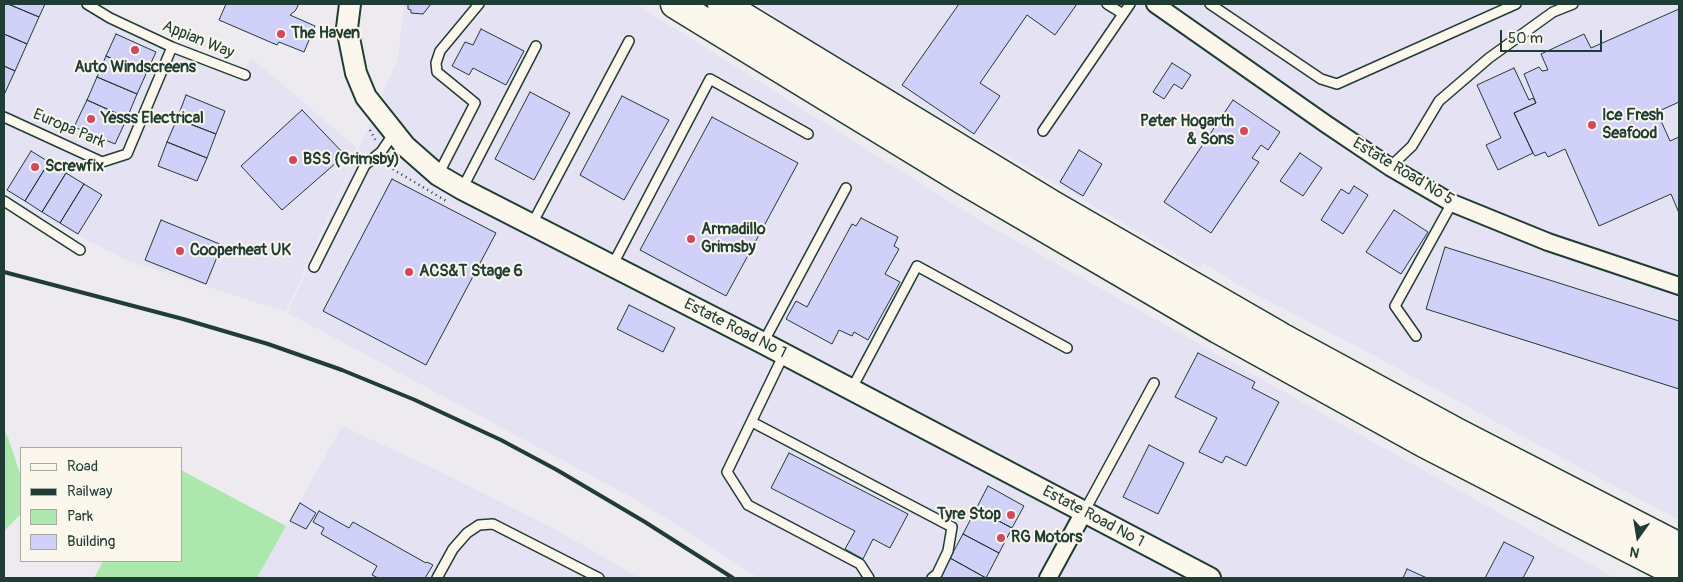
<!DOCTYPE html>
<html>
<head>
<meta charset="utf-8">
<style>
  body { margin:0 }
  #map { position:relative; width:1683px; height:582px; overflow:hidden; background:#eeebf0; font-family:Pangolin,sans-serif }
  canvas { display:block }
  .frame { position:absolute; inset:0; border:5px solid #1f3d34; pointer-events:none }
  .legend { position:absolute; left:20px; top:447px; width:162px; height:115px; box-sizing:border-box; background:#fbf7ec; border:1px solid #a3ada2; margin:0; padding:6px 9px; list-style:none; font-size:15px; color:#1f3d34 }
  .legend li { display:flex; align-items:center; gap:10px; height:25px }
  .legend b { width:25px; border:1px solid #a3ada2 }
  .north { position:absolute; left:1613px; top:512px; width:50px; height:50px; -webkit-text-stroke:4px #fbf7ec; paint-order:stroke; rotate:193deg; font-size:14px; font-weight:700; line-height:20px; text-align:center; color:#1f3d34 }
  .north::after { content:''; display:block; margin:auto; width:18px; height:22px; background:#1f3d34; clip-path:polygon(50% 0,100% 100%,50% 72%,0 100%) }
  .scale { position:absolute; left:1500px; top:30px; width:102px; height:22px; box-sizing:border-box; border:2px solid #1f3d34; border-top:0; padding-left:6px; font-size:15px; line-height:18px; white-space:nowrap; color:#1f3d34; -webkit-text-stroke:4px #fbf7ec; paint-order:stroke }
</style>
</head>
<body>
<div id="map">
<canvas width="1683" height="582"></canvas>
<div class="frame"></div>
<ul class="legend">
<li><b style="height:6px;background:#fbf7ec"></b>Road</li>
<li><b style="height:6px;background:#1f3d34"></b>Railway</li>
<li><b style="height:14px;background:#ace7ad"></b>Park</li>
<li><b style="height:14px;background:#d0d0f9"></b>Building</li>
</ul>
<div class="north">N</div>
<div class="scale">50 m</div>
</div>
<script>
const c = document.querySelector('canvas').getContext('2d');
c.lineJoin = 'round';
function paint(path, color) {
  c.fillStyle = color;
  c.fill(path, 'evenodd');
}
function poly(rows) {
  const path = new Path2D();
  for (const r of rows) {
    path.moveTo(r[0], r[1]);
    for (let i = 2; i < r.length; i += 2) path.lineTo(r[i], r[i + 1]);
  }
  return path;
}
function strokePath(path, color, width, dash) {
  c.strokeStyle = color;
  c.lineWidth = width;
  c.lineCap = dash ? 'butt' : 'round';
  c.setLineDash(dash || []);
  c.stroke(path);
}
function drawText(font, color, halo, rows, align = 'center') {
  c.font = font + ' Pangolin,sans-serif';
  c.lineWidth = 4;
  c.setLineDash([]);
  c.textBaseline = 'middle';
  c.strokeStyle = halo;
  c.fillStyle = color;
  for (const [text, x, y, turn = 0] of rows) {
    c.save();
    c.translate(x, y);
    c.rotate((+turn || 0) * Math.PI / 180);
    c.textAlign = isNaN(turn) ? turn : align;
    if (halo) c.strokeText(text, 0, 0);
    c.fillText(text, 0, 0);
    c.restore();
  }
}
paint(poly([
  [4,4,77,4,102,19,237,79,252,58,358,149,286,312,129,261,32,213,4,192],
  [404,4,636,4,979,220,1615,578,759,578,640,502,288,313,398,58],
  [757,4,1679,4,1679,520,1588,472,1369,353,1249,291,1203,263,1200,268,807,39],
  [342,426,433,468,549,526,640,578,257,578]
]), '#e5e3f3');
paint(poly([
  [4,429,9,440,21,477,21,514,4,531],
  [181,470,286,526,257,578,94,578,103,561,181,561]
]), '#ace7ad');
const building = poly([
  [4,4,8,4,39,17,27,44,4,34,4,4],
  [8,4,45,4,39,17,8,4],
  [226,4,297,4,298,6,295,11,290,15,315,26,304,52,279,42,277,45,219,20,226,4],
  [408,4,431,4,423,14,411,13,411,10,408,9,408,4],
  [959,4,1077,4,1055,35,1027,15,980,83,1000,96,974,134,902,85,959,4],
  [1679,9,1679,102,1657,112,1670,141,1679,137,1679,213,1671,194,1599,226,1565,149,1548,157,1545,152,1535,156,1533,153,1514,113,1536,103,1524,74,1539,67,1542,71,1548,70,1541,54,1584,34,1591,48,1679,9],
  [481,29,524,51,506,85,473,68,469,75,452,66,465,42,473,45,481,29],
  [4,34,27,44,15,71,4,66,4,34],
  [116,34,156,52,146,74,106,56,116,34],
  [106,56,146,74,137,94,97,77,106,56],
  [1172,63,1191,75,1182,89,1174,84,1164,99,1153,92,1172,63],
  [4,66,15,71,4,95,4,66],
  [1514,68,1529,100,1533,98,1536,103,1514,113,1533,153,1498,170,1486,145,1501,138,1477,85,1514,68],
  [97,77,137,94,127,118,87,100,97,77],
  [530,92,570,113,534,180,495,159,530,92],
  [186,95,225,111,216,134,177,119,186,95],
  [622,96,669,120,624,200,580,175,622,96],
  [87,100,127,118,115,144,74,127,87,100],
  [1233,100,1280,132,1268,150,1261,145,1252,158,1259,162,1211,233,1164,202,1233,100],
  [302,110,345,155,282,210,241,166,302,110],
  [712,117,798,163,726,296,640,250,712,117],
  [177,119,216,134,207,158,167,142,177,119],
  [167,142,207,158,197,181,158,166,167,142],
  [1079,150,1102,164,1083,196,1060,182,1079,150],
  [31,151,49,162,25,201,7,190,31,151],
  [1300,153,1322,168,1303,196,1280,181,1300,153],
  [49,162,66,173,42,212,25,201,49,162],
  [66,173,84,184,60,223,42,212,66,173],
  [392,179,496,233,426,365,323,311,392,179],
  [84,184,102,195,78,234,60,223,84,184],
  [1354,186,1368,195,1343,234,1321,220,1341,189,1349,194,1354,186],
  [1394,210,1428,232,1401,274,1366,252,1394,210],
  [861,218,898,237,894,246,899,249,885,274,900,282,868,340,854,332,852,336,839,330,832,344,786,319,796,301,807,307,852,224,856,226,861,218],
  [161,220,222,245,206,284,145,260,161,220],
  [1445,247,1679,321,1679,389,1426,309,1445,247],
  [629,305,675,328,663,352,617,329,629,305],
  [1198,353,1255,382,1252,388,1279,402,1246,466,1226,456,1222,463,1199,452,1217,418,1175,397,1198,353],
  [1149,445,1184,463,1158,514,1123,497,1149,445],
  [789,453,908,514,890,548,873,539,863,559,845,549,855,531,771,488,789,453],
  [988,486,1024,506,1012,528,976,509,988,486],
  [300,503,316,513,306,529,290,521,300,503],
  [976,509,1012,528,999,553,963,534,976,509],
  [319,511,349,528,353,522,426,563,427,562,433,565,425,578,378,578,372,575,377,566,321,534,324,528,313,522,319,511],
  [963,534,999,553,986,578,950,558,963,534],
  [1504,542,1534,557,1523,578,1485,578,1504,542],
  [950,558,986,578,939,578,950,558],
  [1407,569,1427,578,1403,578,1407,569]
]);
paint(building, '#d0d0f9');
strokePath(building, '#1f3d34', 1);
const service = poly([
  [87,4,110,18,172,47,245,75],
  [1107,4,1123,14],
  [1210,4,1321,79,1337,84,1516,4],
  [4,117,102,162,127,154,172,47],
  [1043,131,1130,4],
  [1390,167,1412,146,1439,101,1489,58,1553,12,1573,4],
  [438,175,475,103,437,72,436,63,440,51,479,4],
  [462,189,536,46],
  [4,201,80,250],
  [532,224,629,41],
  [612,266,710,79,808,134],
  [314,267,365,165,381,152,394,133],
  [1416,336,1395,306,1452,203],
  [763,343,846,188],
  [784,354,727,472,748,505,860,564,869,578],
  [851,390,917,266,1067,348],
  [752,422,952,527,948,551,937,574,932,578],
  [1084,512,1154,383],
  [437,578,453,549,467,533,479,525,493,524,599,578]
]);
const minor = poly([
  [1155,4,1326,124,1390,167,1452,203,1548,242,1679,286],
  [1048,578,1084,512]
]);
const tertiary = poly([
  [350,4,347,28,356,73,366,97,405,146,438,175,462,189,763,343,1210,578]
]);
const trunk = poly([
  [675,4,963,180,1218,329,1424,443,1679,574],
  [722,4,1054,206,1281,337,1458,433,1679,547]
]);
strokePath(service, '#1f3d34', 12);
strokePath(minor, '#1f3d34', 20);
strokePath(tertiary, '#1f3d34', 24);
strokePath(trunk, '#1f3d34', 31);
strokePath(poly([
  [370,130,376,141],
  [387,161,394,170,448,202]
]), '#1f3d34', 2.5, [1, 4]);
strokePath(service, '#fbf7ec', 9);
strokePath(minor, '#fbf7ec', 16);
strokePath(tertiary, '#fbf7ec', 20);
strokePath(trunk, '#fbf7ec', 28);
strokePath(poly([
  [4,272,183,319,268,344,342,370,415,400,501,440,557,470,645,522,733,578]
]), '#1f3d34', 4);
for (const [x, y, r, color] of [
  [281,34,5,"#d1495b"],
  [135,50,5,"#d1495b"],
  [91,119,5,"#d1495b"],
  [1592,125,5,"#d1495b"],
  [1244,131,5,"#d1495b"],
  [293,160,5,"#d1495b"],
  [35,167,5,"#d1495b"],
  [691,239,5,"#d1495b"],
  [180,251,5,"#d1495b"],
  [409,272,5,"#d1495b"],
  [1011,515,5,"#d1495b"],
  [1001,538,5,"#d1495b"]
]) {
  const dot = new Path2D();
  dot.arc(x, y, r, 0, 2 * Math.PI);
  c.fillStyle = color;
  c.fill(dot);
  strokePath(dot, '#fbf7ec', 2);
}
drawText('bold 16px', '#1f3d34', '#fbf7ec', [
  ["The Haven",291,34],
  ["Auto Windscreens",135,68,"center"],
  ["Ice Fresh",1602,116],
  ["Seafood",1602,134],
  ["Yesss Electrical",101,119],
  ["Peter Hogarth",1234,122,"right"],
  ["& Sons",1234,140,"right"],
  ["BSS (Grimsby)",303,160],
  ["Screwfix",45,167],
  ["Armadillo",701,230],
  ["Grimsby",701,248],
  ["Cooperheat UK",190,251],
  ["ACS&T Stage 6",419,272],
  ["Tyre Stop",1001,515,"right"],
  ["RG Motors",1011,538]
], 'left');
drawText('16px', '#1f3d34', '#fbf7ec', [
  ["Appian Way",198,40,22],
  ["Europa Park",69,129,23],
  ["Estate Road No 5",1403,172,31],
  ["Estate Road No 1",735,329,27],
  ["Estate Road No 1",1093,517,28]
]);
</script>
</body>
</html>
